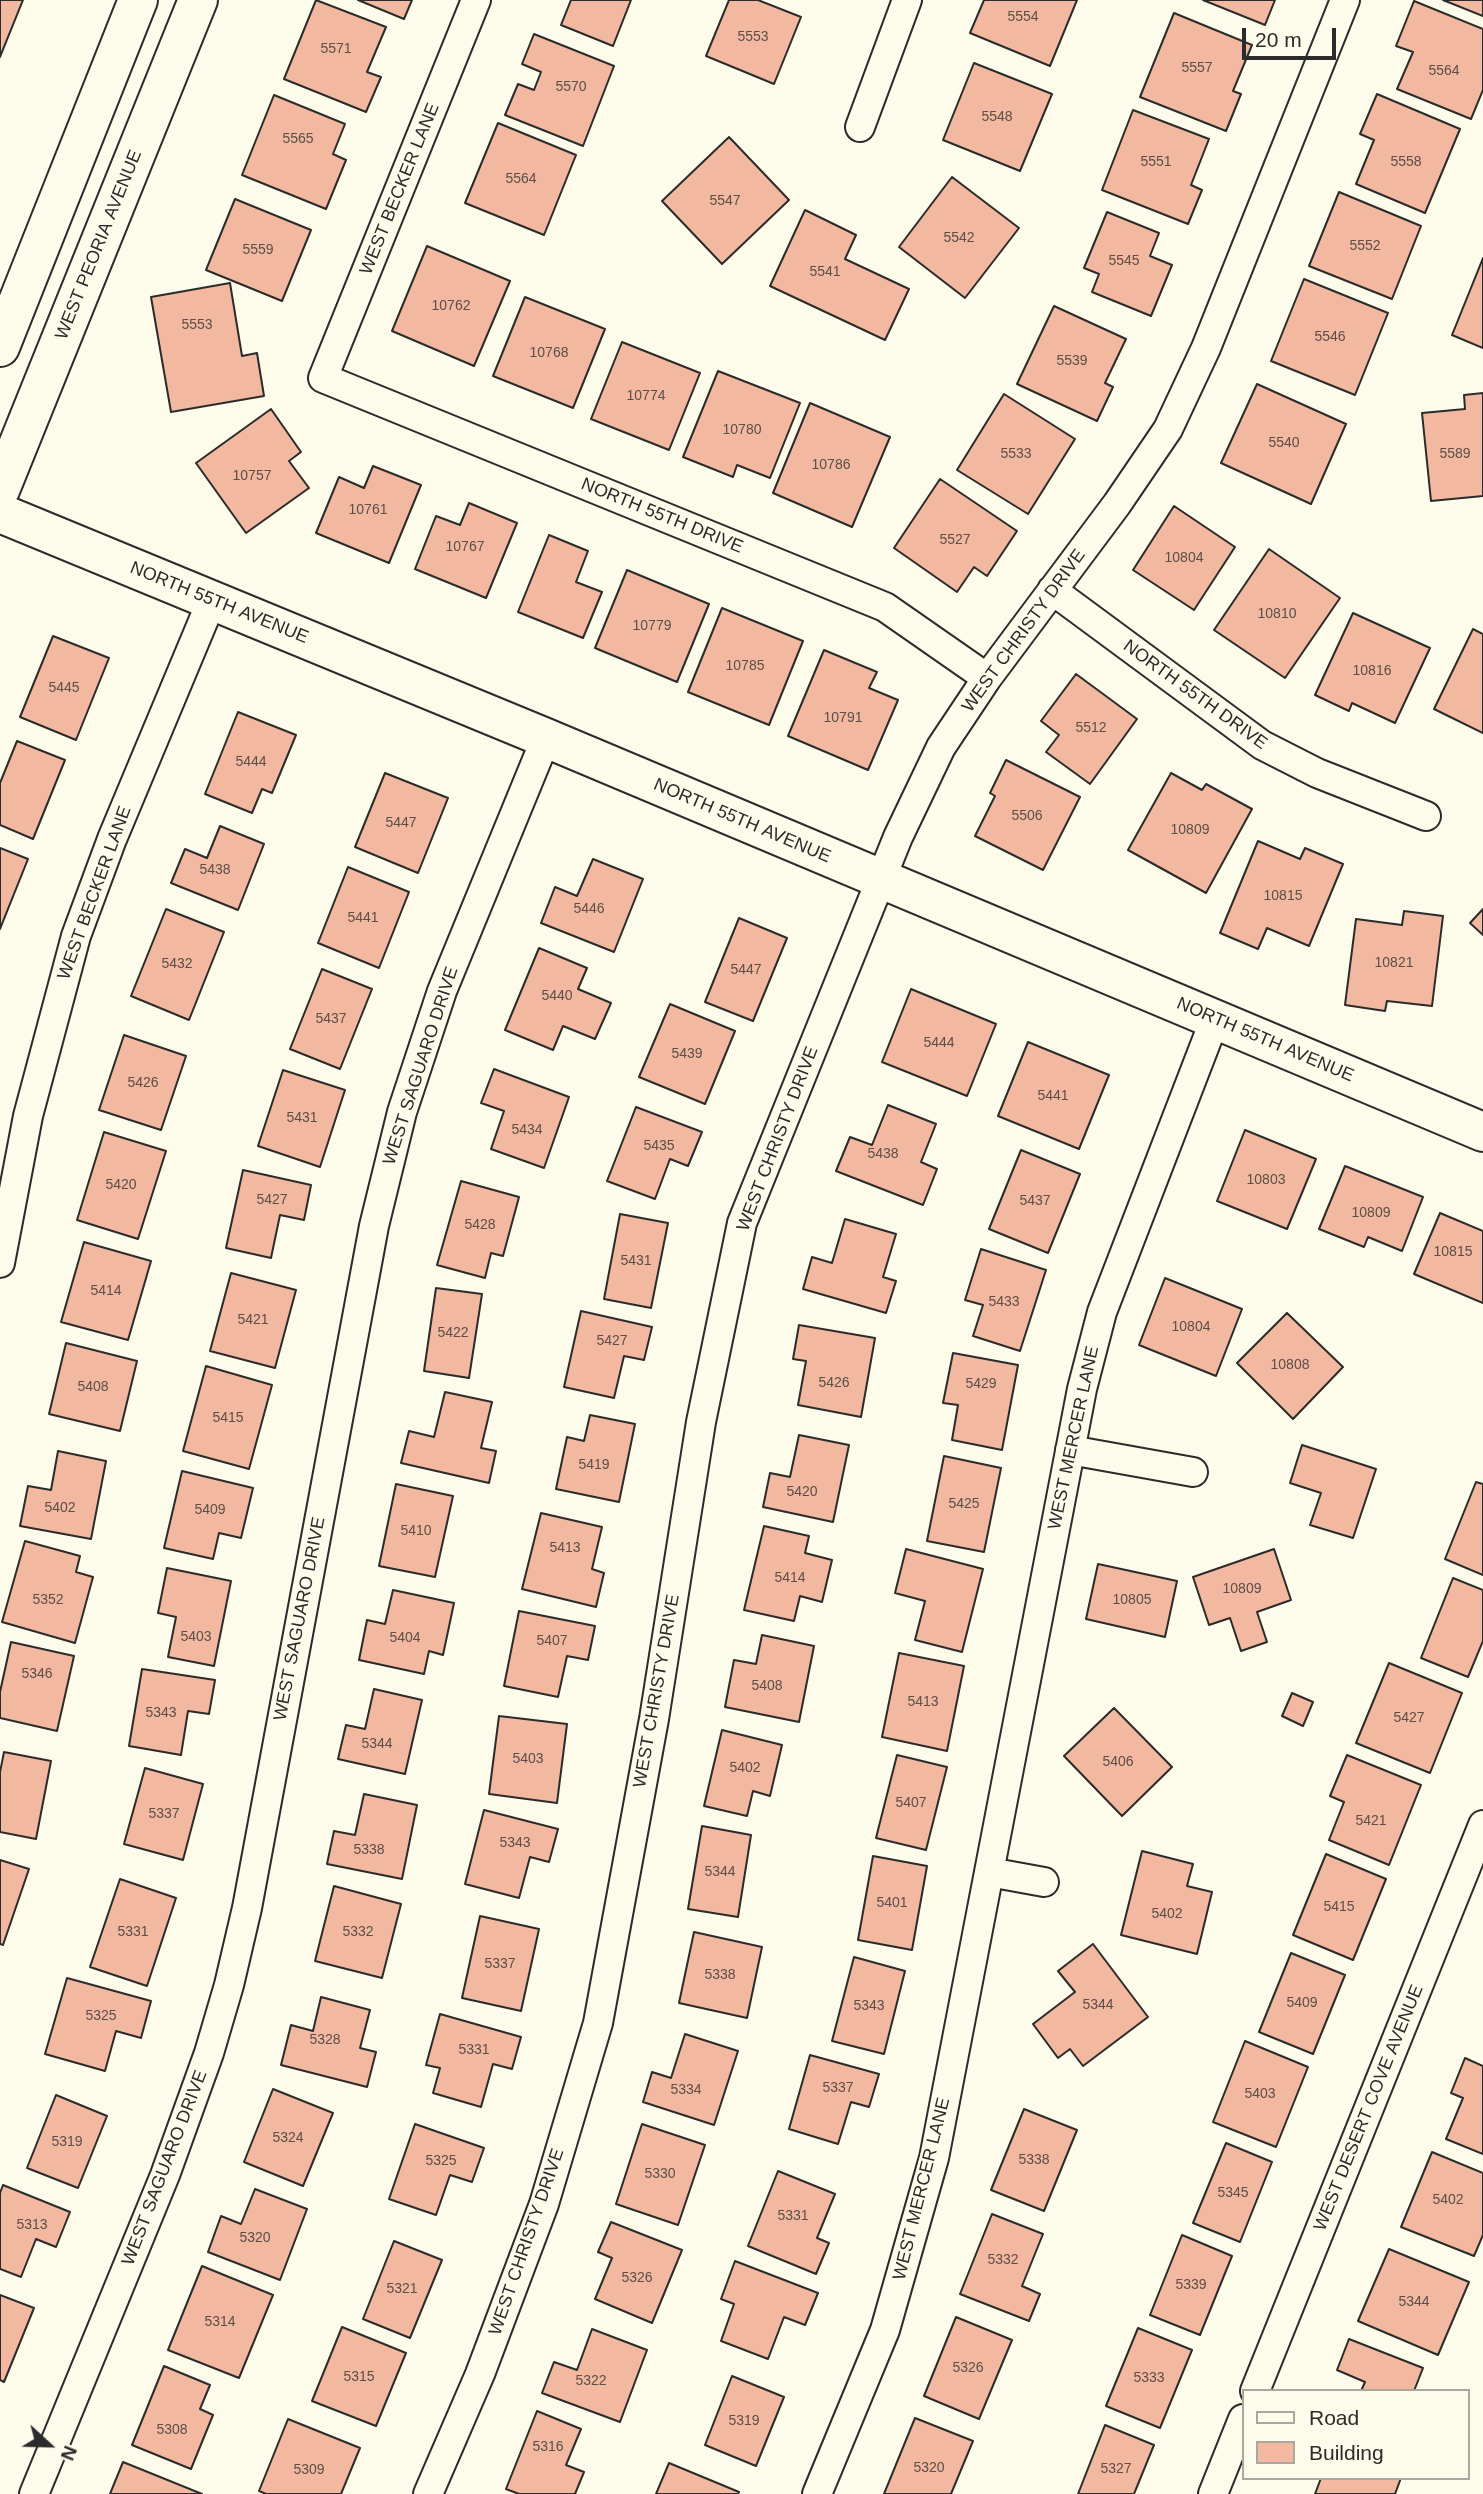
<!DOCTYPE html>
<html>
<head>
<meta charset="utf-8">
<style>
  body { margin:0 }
  #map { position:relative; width:1483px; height:2494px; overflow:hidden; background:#fdfbea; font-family:Helvetica,sans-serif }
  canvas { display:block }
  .legend { position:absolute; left:1242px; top:2389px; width:228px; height:91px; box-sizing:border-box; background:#fdfbea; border:2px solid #a9a89e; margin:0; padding:9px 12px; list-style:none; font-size:21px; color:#2b2b2b }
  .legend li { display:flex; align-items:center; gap:14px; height:35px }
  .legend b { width:35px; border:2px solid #a9a89e }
  .north { position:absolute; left:14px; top:2410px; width:70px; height:70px; -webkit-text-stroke:5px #fdfbea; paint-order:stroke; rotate:112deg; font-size:19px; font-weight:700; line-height:28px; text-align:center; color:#2b2b2b }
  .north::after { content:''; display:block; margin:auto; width:24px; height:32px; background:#2b2b2b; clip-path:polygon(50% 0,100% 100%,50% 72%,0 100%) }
  .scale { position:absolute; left:1242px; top:28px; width:94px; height:32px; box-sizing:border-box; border:4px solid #2b2b2b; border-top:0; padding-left:9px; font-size:21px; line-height:24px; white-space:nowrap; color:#2b2b2b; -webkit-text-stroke:5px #fdfbea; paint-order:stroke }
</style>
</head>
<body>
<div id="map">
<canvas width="1483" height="2494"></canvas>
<ul class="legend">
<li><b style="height:9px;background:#fdfbea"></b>Road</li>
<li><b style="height:19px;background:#f2b8a0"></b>Building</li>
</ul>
<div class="north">N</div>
<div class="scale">20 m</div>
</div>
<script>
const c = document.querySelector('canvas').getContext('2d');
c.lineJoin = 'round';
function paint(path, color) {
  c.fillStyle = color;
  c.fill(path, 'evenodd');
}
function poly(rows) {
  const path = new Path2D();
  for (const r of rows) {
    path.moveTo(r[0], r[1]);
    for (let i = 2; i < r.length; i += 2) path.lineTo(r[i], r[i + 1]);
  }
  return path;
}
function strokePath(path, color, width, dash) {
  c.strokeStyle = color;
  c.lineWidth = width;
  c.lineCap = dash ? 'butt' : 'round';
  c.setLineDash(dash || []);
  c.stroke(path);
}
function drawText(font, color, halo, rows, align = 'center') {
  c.font = font + ' Helvetica,sans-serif';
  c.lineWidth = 5;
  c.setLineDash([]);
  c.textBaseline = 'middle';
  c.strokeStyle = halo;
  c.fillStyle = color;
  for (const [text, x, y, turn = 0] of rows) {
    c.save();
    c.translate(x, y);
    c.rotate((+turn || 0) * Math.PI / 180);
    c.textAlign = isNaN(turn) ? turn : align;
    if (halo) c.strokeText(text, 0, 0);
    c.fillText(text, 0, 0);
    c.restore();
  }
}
const building = poly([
  [0,0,23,0,0,57,0,0],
  [316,0,386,27,367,72,381,77,366,112,284,79,316,0],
  [358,0,412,0,404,19,358,0],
  [571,0,631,0,613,46,561,25,571,0],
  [729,0,758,0,801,17,774,84,706,56,729,0],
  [984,0,1077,0,1050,66,970,33,984,0],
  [1203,0,1275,0,1265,25,1203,0],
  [1443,0,1483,0,1483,16,1443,0],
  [1414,1,1483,29,1483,90,1471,119,1397,89,1413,52,1396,46,1414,1],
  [1174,13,1252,45,1233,91,1241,94,1226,131,1140,97,1174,13],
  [534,34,614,66,583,146,505,115,518,84,534,90,541,72,522,64,534,34],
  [974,63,1052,94,1020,171,943,140,974,63],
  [1377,94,1460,129,1425,213,1356,184,1374,140,1360,134,1377,94],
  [274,95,345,124,333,154,346,160,326,209,242,175,274,95],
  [1133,110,1209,139,1191,185,1202,190,1188,224,1102,190,1133,110],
  [498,123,576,155,544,235,465,203,498,123],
  [729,137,789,200,722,264,662,201,729,137],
  [952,177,1019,228,965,298,899,247,952,177],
  [1339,192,1421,226,1392,299,1309,266,1339,192],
  [235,199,311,230,282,301,206,270,235,199],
  [805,210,856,235,845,259,909,289,885,340,770,286,805,210],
  [1107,212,1159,233,1150,256,1172,265,1151,316,1092,292,1099,274,1084,268,1107,212],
  [427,246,510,281,474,366,392,331,427,246],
  [1483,258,1483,348,1452,335,1483,258],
  [1304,279,1388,313,1355,395,1271,361,1304,279],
  [230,283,242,356,257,353,264,396,171,412,151,297,230,283],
  [525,297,605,329,573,408,493,376,525,297],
  [1054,306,1126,339,1105,383,1113,387,1097,421,1017,384,1054,306],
  [622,342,700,373,669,450,591,419,622,342],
  [718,371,800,403,770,478,737,465,733,477,683,457,718,371],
  [1257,384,1346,424,1311,504,1221,463,1257,384],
  [1483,393,1483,496,1431,501,1422,413,1465,409,1464,395,1483,393],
  [1004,394,1075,439,1028,514,957,470,1004,394],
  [810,403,890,437,852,527,773,493,810,403],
  [271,409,301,452,289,461,309,488,246,533,196,463,271,409],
  [373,466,421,485,389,563,316,533,339,477,364,488,373,466],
  [940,479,1017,531,987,576,974,567,957,592,894,548,940,479],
  [469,503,517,523,486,598,415,569,436,516,460,525,469,503],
  [1174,506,1235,547,1194,610,1133,570,1174,506],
  [549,535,588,551,576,582,602,592,583,638,518,612,549,535],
  [1269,549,1340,598,1285,678,1214,630,1269,549],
  [627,570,709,604,677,682,595,648,627,570],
  [722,608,803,641,769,725,688,692,722,608],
  [1353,613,1430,648,1395,723,1352,703,1349,711,1315,695,1353,613],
  [1473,629,1483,634,1483,733,1434,709,1473,629],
  [53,636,109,658,76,740,20,717,53,636],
  [824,650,877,672,869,688,898,700,868,770,788,736,824,650],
  [1076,674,1137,719,1090,784,1046,752,1059,735,1041,721,1076,674],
  [238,712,296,735,272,793,262,789,252,813,205,794,238,712],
  [17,741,65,760,33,839,0,825,0,783,17,741],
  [1006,760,1080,797,1043,870,975,836,995,796,990,793,1006,760],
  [385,773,448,798,418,873,355,847,385,773],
  [1171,773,1202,790,1206,784,1252,809,1206,893,1128,850,1171,773],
  [220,826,264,844,238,910,171,883,185,849,207,858,220,826],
  [1258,841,1300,859,1305,848,1343,864,1309,946,1267,928,1258,949,1220,933,1258,841],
  [0,848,28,859,0,929,0,848],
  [593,859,643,879,614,952,541,923,555,887,577,896,593,859],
  [348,867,409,892,379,968,318,943,348,867],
  [166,909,224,932,189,1020,131,996,166,909],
  [1483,909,1483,935,1470,923,1483,909],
  [1404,911,1443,916,1432,1006,1387,1001,1385,1011,1345,1005,1356,919,1402,925,1404,911],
  [739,918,787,938,753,1021,705,1002,739,918],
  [539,948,587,968,578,989,611,1003,595,1039,563,1026,553,1050,505,1030,539,948],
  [322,969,372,989,340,1069,290,1049,322,969],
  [911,989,996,1024,967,1096,882,1062,911,989],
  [670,1004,735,1031,705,1104,639,1077,670,1004],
  [124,1035,186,1056,161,1130,99,1110,124,1035],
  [1028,1042,1109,1075,1079,1149,998,1116,1028,1042],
  [494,1069,569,1097,544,1168,491,1149,504,1111,481,1103,494,1069],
  [283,1070,345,1090,320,1167,258,1146,283,1070],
  [888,1105,936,1124,921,1162,937,1169,923,1205,836,1171,850,1137,872,1145,888,1105],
  [636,1107,702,1132,688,1166,670,1159,655,1199,607,1181,636,1107],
  [1245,1130,1316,1159,1287,1229,1217,1201,1245,1130],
  [104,1132,166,1151,138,1239,77,1220,104,1132],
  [1021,1150,1080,1174,1048,1253,989,1229,1021,1150],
  [1345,1166,1423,1197,1402,1251,1368,1237,1364,1247,1319,1229,1345,1166],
  [243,1170,311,1185,304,1220,280,1215,271,1258,226,1248,243,1170],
  [461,1181,519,1197,503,1256,491,1253,485,1278,437,1265,461,1181],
  [1440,1213,1483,1231,1483,1303,1414,1274,1440,1213],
  [620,1214,668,1223,651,1308,604,1299,620,1214],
  [845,1219,896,1234,883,1277,896,1281,886,1313,803,1289,812,1257,832,1263,845,1219],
  [84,1242,151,1261,128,1340,61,1322,84,1242],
  [981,1249,1046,1270,1020,1351,973,1336,983,1305,965,1300,981,1249],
  [231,1273,296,1290,275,1368,210,1351,231,1273],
  [1165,1278,1242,1309,1216,1376,1139,1345,1165,1278],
  [436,1288,482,1294,469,1378,424,1371,436,1288],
  [581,1311,652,1327,644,1360,624,1356,614,1398,564,1387,581,1311],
  [1287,1313,1343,1367,1293,1419,1237,1363,1287,1313],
  [799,1325,875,1338,861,1417,798,1405,806,1361,793,1359,799,1325],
  [66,1343,137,1361,120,1431,49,1414,66,1343],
  [953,1353,1018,1365,1002,1450,952,1440,958,1405,943,1403,953,1353],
  [206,1366,272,1385,249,1469,183,1451,206,1366],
  [445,1392,492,1402,481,1448,496,1451,489,1483,401,1463,409,1431,434,1437,445,1392],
  [590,1415,635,1424,619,1502,556,1489,567,1437,584,1441,590,1415],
  [799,1435,849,1445,833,1522,763,1507,770,1473,790,1477,799,1435],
  [1302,1445,1376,1469,1353,1538,1310,1525,1321,1493,1290,1483,1302,1445],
  [58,1451,106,1461,91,1539,20,1526,28,1486,51,1490,58,1451],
  [944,1456,1001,1468,984,1552,927,1541,944,1456],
  [182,1471,253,1488,241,1538,219,1533,213,1559,164,1548,182,1471],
  [1476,1482,1483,1484,1483,1575,1445,1559,1476,1482],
  [396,1484,453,1496,435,1577,379,1566,396,1484],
  [541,1513,602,1527,592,1569,604,1573,596,1607,522,1589,541,1513],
  [764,1526,809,1536,805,1553,832,1560,822,1602,800,1596,794,1621,744,1610,764,1526],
  [25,1541,80,1556,76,1572,93,1577,75,1643,2,1622,25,1541],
  [906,1549,983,1569,962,1652,915,1640,925,1601,895,1593,906,1549],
  [1274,1549,1291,1600,1257,1612,1267,1642,1241,1651,1230,1618,1209,1625,1193,1577,1274,1549],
  [1098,1564,1177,1581,1165,1637,1086,1619,1098,1564],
  [167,1568,231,1581,214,1666,168,1657,176,1617,158,1613,167,1568],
  [1453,1578,1483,1590,1483,1641,1468,1677,1421,1658,1453,1578],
  [393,1590,454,1603,443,1655,429,1651,424,1674,359,1660,367,1620,385,1624,393,1590],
  [519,1611,595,1626,588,1660,567,1656,558,1697,504,1686,519,1611],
  [762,1635,814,1646,799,1722,725,1707,734,1660,756,1664,762,1635],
  [11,1642,74,1656,57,1731,0,1718,0,1692,11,1642],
  [899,1653,964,1666,947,1751,882,1737,899,1653],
  [1389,1663,1462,1693,1430,1773,1356,1743,1389,1663],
  [142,1669,215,1680,209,1714,188,1711,181,1755,129,1746,142,1669],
  [374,1689,422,1700,405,1774,338,1759,346,1725,365,1729,374,1689],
  [1292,1693,1313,1702,1303,1726,1282,1716,1292,1693],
  [1114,1708,1172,1767,1122,1816,1064,1756,1114,1708],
  [499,1716,567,1724,557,1803,489,1794,499,1716],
  [722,1730,782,1745,770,1796,753,1791,747,1816,704,1806,722,1730],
  [4,1752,51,1761,36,1839,0,1832,0,1772,4,1752],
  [897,1755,947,1767,926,1850,876,1838,897,1755],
  [1347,1755,1421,1785,1389,1865,1329,1840,1344,1802,1330,1796,1347,1755],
  [145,1768,203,1784,183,1860,124,1844,145,1768],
  [364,1794,417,1805,402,1879,327,1864,334,1831,355,1835,364,1794],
  [484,1810,558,1829,549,1862,530,1857,519,1898,465,1884,484,1810],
  [702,1826,751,1835,738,1917,688,1909,702,1826],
  [1142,1851,1193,1864,1187,1886,1212,1892,1197,1954,1121,1935,1142,1851],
  [1326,1854,1386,1879,1353,1960,1293,1935,1326,1854],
  [873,1856,927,1866,912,1950,858,1940,873,1856],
  [0,1860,29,1869,3,1945,0,1944,0,1860],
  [120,1879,176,1898,147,1986,90,1967,120,1879],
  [334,1886,401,1904,382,1978,315,1961,334,1886],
  [480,1916,539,1929,521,2011,462,1998,480,1916],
  [694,1932,762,1947,747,2018,679,2003,694,1932],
  [1093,1944,1148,2017,1083,2066,1070,2049,1058,2058,1033,2024,1075,1992,1058,1971,1093,1944],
  [1291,1953,1345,1975,1313,2054,1259,2032,1291,1953],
  [854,1957,905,1971,884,2054,832,2041,854,1957],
  [67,1978,151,2001,141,2038,116,2031,105,2071,45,2054,67,1978],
  [321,1997,370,2010,360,2048,376,2052,367,2087,281,2065,291,2025,313,2031,321,1997],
  [440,2014,521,2037,512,2069,493,2064,481,2107,433,2093,440,2068,426,2065,440,2014],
  [685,2034,738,2051,714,2125,643,2102,652,2072,671,2078,685,2034],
  [1245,2041,1308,2067,1276,2147,1213,2122,1245,2041],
  [810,2055,879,2074,869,2107,851,2102,838,2144,789,2129,810,2055],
  [1465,2058,1483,2066,1483,2154,1446,2139,1463,2098,1451,2093,1465,2058],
  [273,2089,333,2113,303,2186,244,2162,273,2089],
  [56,2095,107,2116,78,2188,27,2168,56,2095],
  [1024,2109,1077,2130,1044,2211,991,2190,1024,2109],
  [415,2124,484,2148,472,2182,450,2175,436,2215,389,2199,415,2124],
  [642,2124,705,2145,678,2225,616,2204,642,2124],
  [1226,2143,1272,2162,1240,2242,1193,2223,1226,2143],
  [1432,2152,1483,2173,1483,2235,1474,2256,1401,2227,1432,2152],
  [778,2171,835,2194,817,2238,829,2243,816,2274,748,2246,778,2171],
  [3,2185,70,2212,56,2247,36,2239,21,2277,0,2269,0,2193,3,2185],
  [255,2189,307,2209,280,2280,208,2252,221,2216,241,2224,255,2189],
  [992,2214,1043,2234,1022,2286,1040,2294,1029,2321,960,2294,992,2214],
  [611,2222,682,2250,652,2323,595,2299,612,2258,598,2252,611,2222],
  [1182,2235,1232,2256,1200,2335,1150,2315,1182,2235],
  [394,2241,442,2260,410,2338,363,2319,394,2241],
  [1389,2249,1469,2282,1438,2355,1358,2321,1389,2249],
  [735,2261,818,2293,805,2325,784,2317,768,2359,721,2341,734,2304,721,2299,735,2261],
  [202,2266,273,2295,239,2378,168,2350,202,2266],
  [0,2295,34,2308,4,2382,0,2380,0,2295],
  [956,2317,1012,2340,979,2419,924,2396,956,2317],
  [342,2327,406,2353,376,2426,312,2401,342,2327],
  [1138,2328,1192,2350,1160,2428,1106,2406,1138,2328],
  [592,2329,647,2350,620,2422,542,2393,554,2362,577,2370,592,2329],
  [1349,2339,1423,2368,1414,2391,1361,2391,1365,2382,1337,2370,1349,2339],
  [164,2366,210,2385,200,2409,213,2415,191,2469,132,2445,164,2366],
  [732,2376,784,2397,756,2466,705,2445,732,2376],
  [537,2411,581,2429,566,2465,584,2472,575,2494,519,2494,506,2489,537,2411],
  [915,2418,973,2441,951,2494,884,2494,915,2418],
  [288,2419,360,2448,341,2494,266,2494,259,2491,288,2419],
  [1105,2425,1154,2445,1134,2494,1078,2494,1105,2425],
  [123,2462,202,2494,110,2494,123,2462],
  [669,2463,739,2492,738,2494,656,2494,669,2463],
  [1321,2478,1401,2478,1395,2494,1315,2494,1321,2478]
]);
paint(building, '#f2b8a0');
strokePath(building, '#2b2b2b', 2);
const street = poly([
  [476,0,323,378,885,607,987,678],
  [860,127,907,0],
  [1052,590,1262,745,1317,773,1426,816],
  [0,1263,28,1116,76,936,112,839,212,600],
  [1070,1450,1193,1472],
  [989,1872,1044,1882],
  [1255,2391,1483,1825],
  [34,2494,165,2175,209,2053,229,1985,247,1908,374,1226,402,1112,442,991,546,738],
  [428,2494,480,2374,544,2204,598,2023,654,1719,701,1422,742,1223,898,837,941,747,987,678,1117,504,1168,429,1206,348,1345,0],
  [817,2494,885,2330,934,2158,1082,1389,1102,1312,1215,1019],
  [1213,2494,1243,2419]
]);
const secondary = poly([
  [0,347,138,0],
  [0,490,198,0],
  [0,513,546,738,1483,1132]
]);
strokePath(street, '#2b2b2b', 32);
strokePath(secondary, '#2b2b2b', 42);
strokePath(street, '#fdfbea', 28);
strokePath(secondary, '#fdfbea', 38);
drawText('14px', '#5d4e48', null, [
  ["5554",1023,17],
  ["5553",753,37],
  ["5571",336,49],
  ["5557",1197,68],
  ["5564",1444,71],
  ["5570",571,87],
  ["5548",997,117],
  ["5565",298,139],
  ["5551",1156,162],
  ["5558",1406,162],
  ["5564",521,179],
  ["5547",725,201],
  ["5542",959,238],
  ["5552",1365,246],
  ["5559",258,250],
  ["5545",1124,261],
  ["5541",825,272],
  ["10762",451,306],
  ["5553",197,325],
  ["5546",1330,337],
  ["10768",549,353],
  ["5539",1072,361],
  ["10774",646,396],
  ["10780",742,430],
  ["5540",1284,443],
  ["5533",1016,454],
  ["5589",1455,454],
  ["10786",831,465],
  ["10757",252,476],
  ["10761",368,510],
  ["5527",955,540],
  ["10767",465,547],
  ["10804",1184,558],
  ["10810",1277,614],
  ["10779",652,626],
  ["10785",745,666],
  ["10816",1372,671],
  ["5445",64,688],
  ["10791",843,718],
  ["5512",1091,728],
  ["5444",251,762],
  ["5506",1027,816],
  ["5447",401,823],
  ["10809",1190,830],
  ["5438",215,870],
  ["10815",1283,896],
  ["5446",589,909],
  ["5441",363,918],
  ["10821",1394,963],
  ["5432",177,964],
  ["5447",746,970],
  ["5440",557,996],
  ["5437",331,1019],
  ["5444",939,1043],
  ["5439",687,1054],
  ["5426",143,1083],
  ["5441",1053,1096],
  ["5431",302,1118],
  ["5434",527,1130],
  ["5435",659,1146],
  ["5438",883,1154],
  ["10803",1266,1180],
  ["5420",121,1185],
  ["5427",272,1200],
  ["5437",1035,1201],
  ["10809",1371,1213],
  ["5428",480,1225],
  ["10815",1453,1252],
  ["5431",636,1261],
  ["5414",106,1291],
  ["5433",1004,1302],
  ["5421",253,1320],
  ["10804",1191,1327],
  ["5422",453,1333],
  ["5427",612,1341],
  ["10808",1290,1365],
  ["5426",834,1383],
  ["5429",981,1384],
  ["5408",93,1387],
  ["5415",228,1418],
  ["5419",594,1465],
  ["5420",802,1492],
  ["5425",964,1504],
  ["5402",60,1508],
  ["5409",210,1510],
  ["5410",416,1531],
  ["5413",565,1548],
  ["5414",790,1578],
  ["10809",1242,1589],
  ["5352",48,1600],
  ["10805",1132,1600],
  ["5403",196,1637],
  ["5404",405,1638],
  ["5407",552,1641],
  ["5346",37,1674],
  ["5408",767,1686],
  ["5413",923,1702],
  ["5343",161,1713],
  ["5427",1409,1718],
  ["5344",377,1744],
  ["5403",528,1759],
  ["5406",1118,1762],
  ["5402",745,1768],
  ["5407",911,1803],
  ["5337",164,1814],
  ["5421",1371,1821],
  ["5343",515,1843],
  ["5338",369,1850],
  ["5344",720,1872],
  ["5401",892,1903],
  ["5415",1339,1907],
  ["5402",1167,1914],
  ["5331",133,1932],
  ["5332",358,1932],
  ["5337",500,1964],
  ["5338",720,1975],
  ["5409",1302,2003],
  ["5344",1098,2005],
  ["5343",869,2006],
  ["5325",101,2016],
  ["5328",325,2040],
  ["5331",474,2050],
  ["5337",838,2088],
  ["5334",686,2090],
  ["5403",1260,2094],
  ["5324",288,2138],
  ["5319",67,2142],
  ["5338",1034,2160],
  ["5325",441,2161],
  ["5330",660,2174],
  ["5345",1233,2193],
  ["5402",1448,2200],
  ["5331",793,2216],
  ["5313",32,2225],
  ["5320",255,2238],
  ["5332",1003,2260],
  ["5326",637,2278],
  ["5339",1191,2285],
  ["5321",402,2289],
  ["5344",1414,2302],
  ["5314",220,2322],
  ["5326",968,2368],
  ["5315",359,2377],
  ["5333",1149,2378],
  ["5322",591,2381],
  ["5319",744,2421],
  ["5308",172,2430],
  ["5316",548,2447],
  ["5320",929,2468],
  ["5327",1116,2469],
  ["5309",309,2470]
]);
drawText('18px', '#2b2b2b', '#fdfbea', [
  ["WEST BECKER LANE",400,189,-68],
  ["WEST PEORIA AVENUE",99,245,-68],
  ["NORTH 55TH DRIVE",662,516,22],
  ["NORTH 55TH AVENUE",219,603,22],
  ["WEST CHRISTY DRIVE",1024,631,-54],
  ["NORTH 55TH DRIVE",1195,695,36],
  ["NORTH 55TH AVENUE",742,821,23],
  ["WEST BECKER LANE",95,893,-70],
  ["NORTH 55TH AVENUE",1265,1040,23],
  ["WEST SAGUARO DRIVE",421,1066,-72],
  ["WEST CHRISTY DRIVE",778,1139,-69],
  ["WEST MERCER LANE",1074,1438,-78],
  ["WEST SAGUARO DRIVE",300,1619,-79],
  ["WEST CHRISTY DRIVE",657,1691,-80],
  ["WEST DESERT COVE AVENUE",1369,2108,-68],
  ["WEST SAGUARO DRIVE",165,2168,-69],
  ["WEST MERCER LANE",922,2189,-76],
  ["WEST CHRISTY DRIVE",527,2242,-71]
]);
</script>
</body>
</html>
